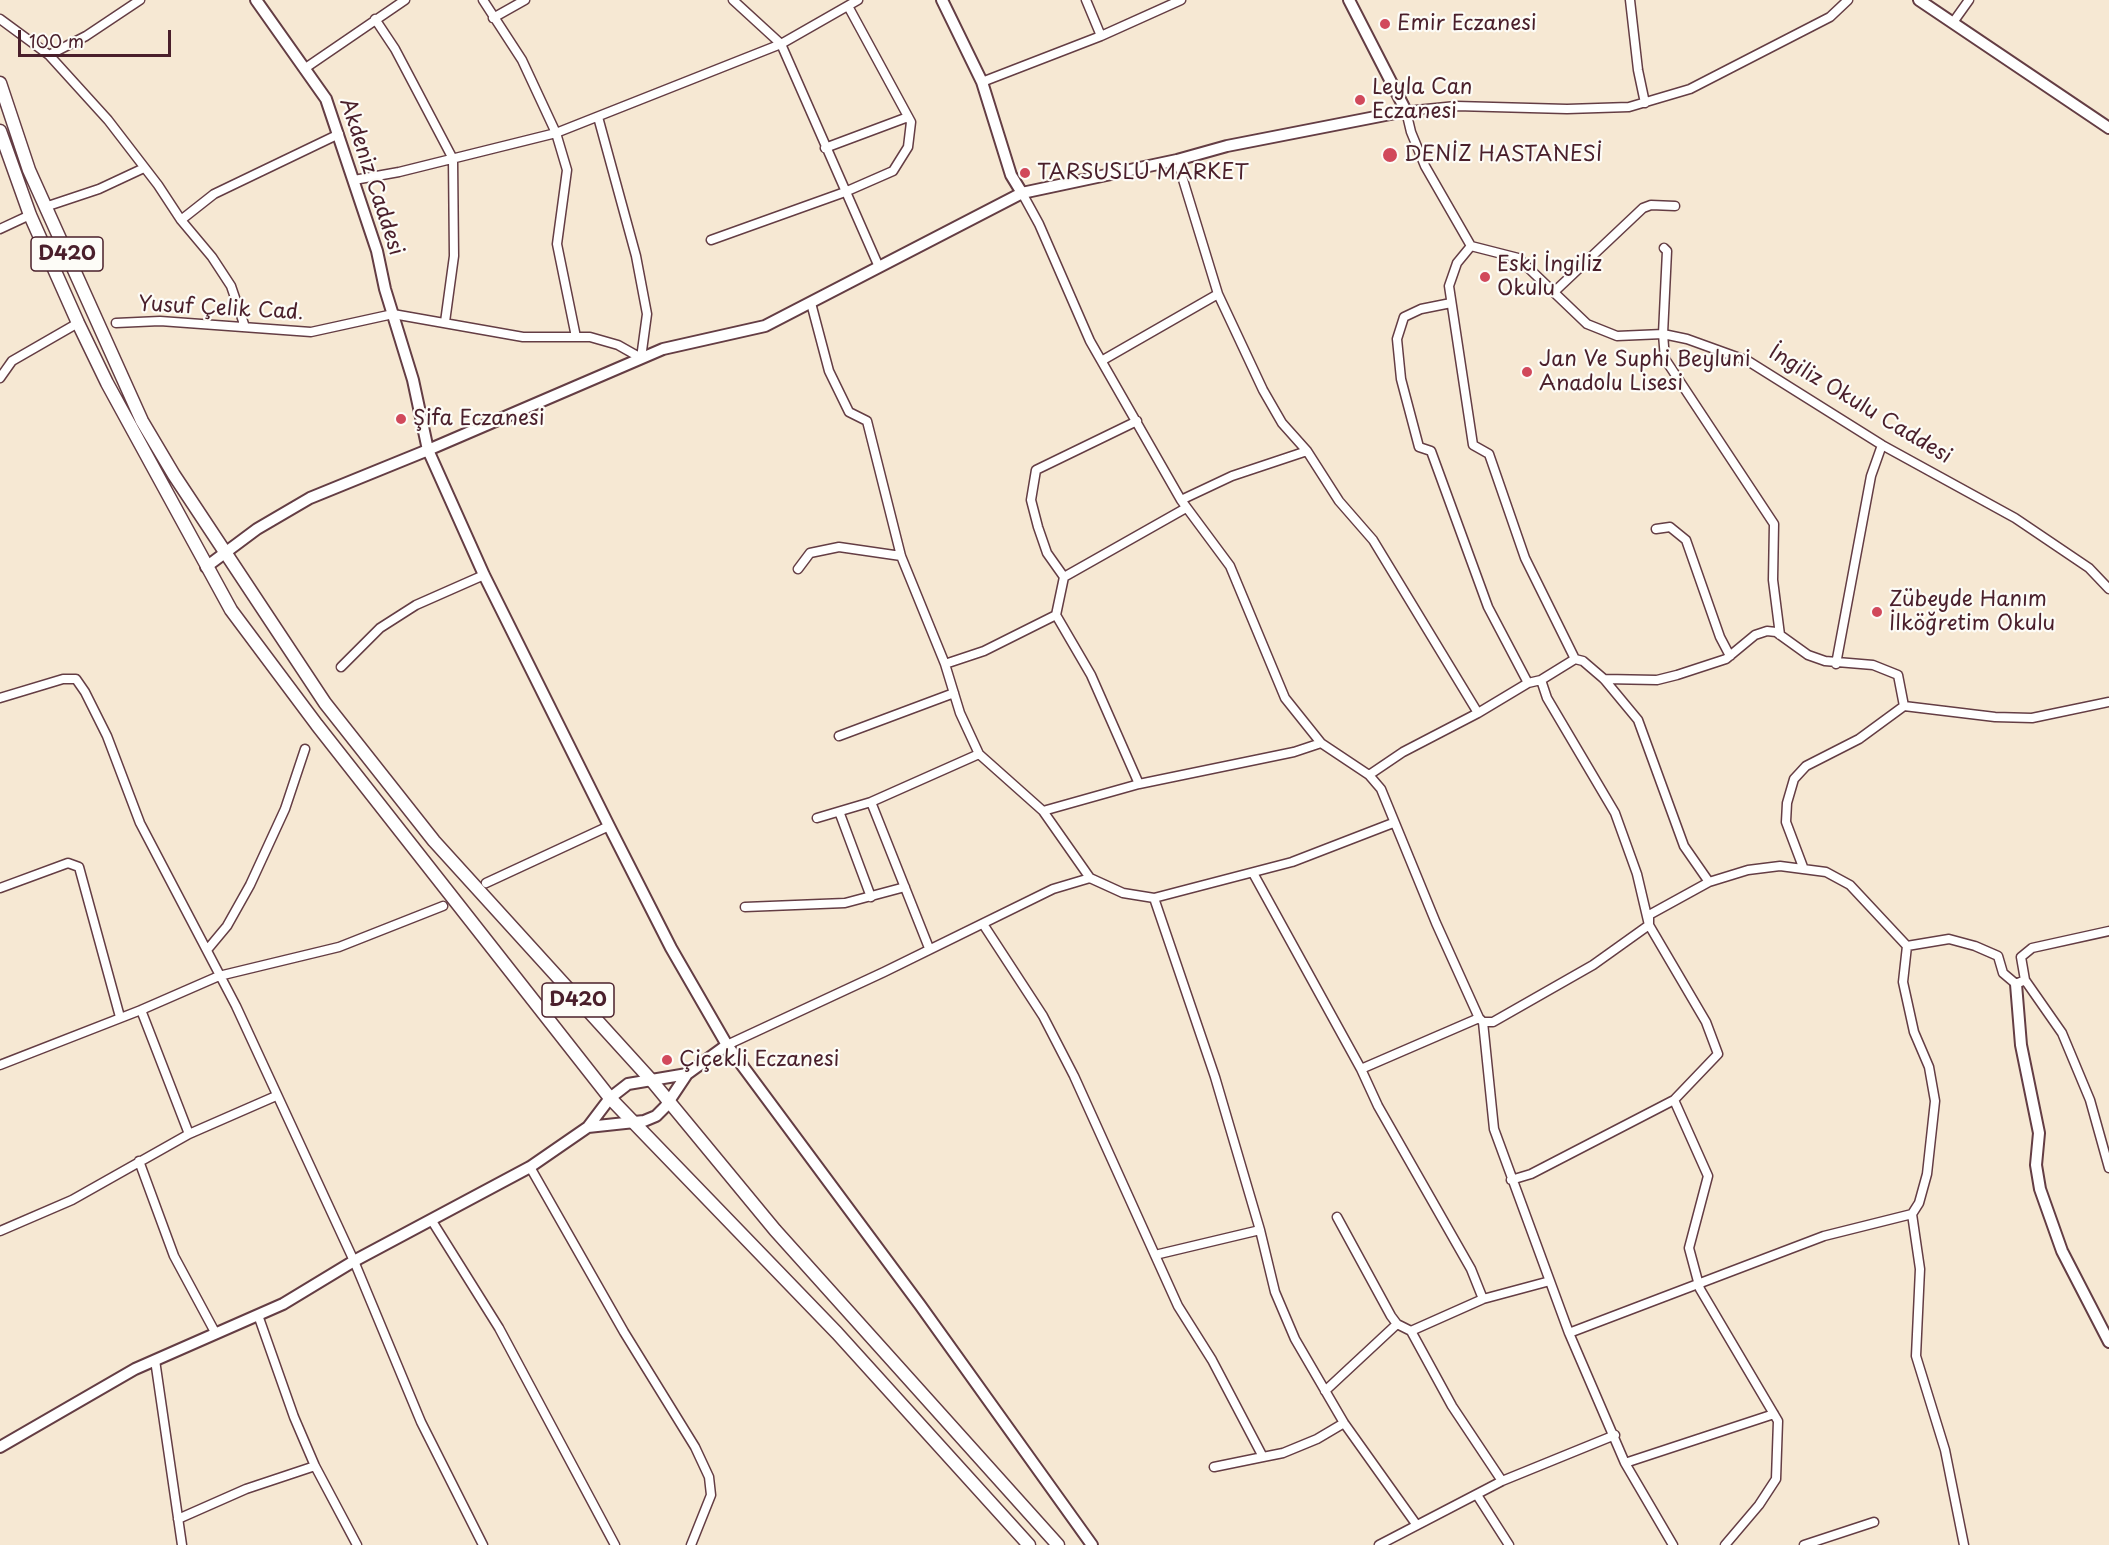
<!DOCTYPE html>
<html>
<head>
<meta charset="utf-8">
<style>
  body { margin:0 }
  #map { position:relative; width:2109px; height:1545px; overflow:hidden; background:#f6e8d3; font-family:"Playpen Sans",sans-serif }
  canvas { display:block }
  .scale { position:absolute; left:18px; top:30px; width:153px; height:27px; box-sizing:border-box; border:3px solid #4a1f2b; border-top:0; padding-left:8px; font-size:18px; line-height:21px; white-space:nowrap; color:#4a1f2b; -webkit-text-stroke:4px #fdfcf7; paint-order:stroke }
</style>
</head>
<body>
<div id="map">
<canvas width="2109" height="1545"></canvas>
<div class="scale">100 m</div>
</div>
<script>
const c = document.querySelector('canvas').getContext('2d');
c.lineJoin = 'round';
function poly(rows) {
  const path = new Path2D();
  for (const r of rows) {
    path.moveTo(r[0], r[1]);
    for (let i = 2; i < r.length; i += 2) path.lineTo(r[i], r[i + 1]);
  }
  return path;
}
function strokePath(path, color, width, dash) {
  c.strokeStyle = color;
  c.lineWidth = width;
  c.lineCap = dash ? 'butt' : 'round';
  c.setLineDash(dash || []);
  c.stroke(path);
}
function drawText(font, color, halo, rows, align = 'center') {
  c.font = font + ' "Playpen Sans",sans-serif';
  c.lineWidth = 4.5;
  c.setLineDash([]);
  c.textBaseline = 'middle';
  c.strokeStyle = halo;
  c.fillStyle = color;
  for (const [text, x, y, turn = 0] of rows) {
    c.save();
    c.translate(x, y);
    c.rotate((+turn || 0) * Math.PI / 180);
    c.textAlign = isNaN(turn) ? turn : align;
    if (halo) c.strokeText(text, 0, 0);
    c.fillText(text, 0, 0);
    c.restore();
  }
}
const minor = poly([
  [483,0,522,60,556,133,567,170,557,244,576,337],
  [733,0,781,44,879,267],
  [1086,0,1101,36],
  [1630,0,1638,70,1645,103],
  [1848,0,1830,17,1690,89,1629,107,1567,109,1456,106,1406,111,1411,132,1425,166,1471,246,1518,258,1587,324,1617,336,1663,334,1687,339,1748,361,1882,445,2015,518,2089,568,2109,589],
  [493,18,525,0],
  [0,19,49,55,108,120,158,185,181,220,212,257,231,286,245,327],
  [375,19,395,49,453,159,454,256,445,322],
  [1954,21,1969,0],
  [49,55,86,36,140,0],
  [304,69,405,0],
  [982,82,1101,36,1181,0],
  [825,148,908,117],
  [1177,160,1218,294,1263,390,1282,423,1307,451,1339,501,1373,540,1478,713],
  [354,180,399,172,556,133,781,44,858,0],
  [1022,193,1039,224,1090,341,1181,500,1230,566,1285,698,1321,743,1369,775,1381,789,1436,923,1479,1018,1483,1022,1494,1129,1569,1333,1625,1463,1673,1545],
  [45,207,99,189,144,168],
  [181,220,214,194,339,134],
  [0,229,30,215],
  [711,240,845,192,893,171,908,147,911,122,848,6],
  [1471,246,1457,263,1449,286,1473,445,1489,454,1525,558,1575,659],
  [1664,248,1667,251,1663,334,1665,359,1774,524,1773,580,1780,635],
  [1554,292,1643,208,1651,205,1675,206],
  [811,303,829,371,849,412,867,421,901,556,945,664,960,713,979,754,1043,811,1090,878],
  [1451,303,1421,309,1404,317,1397,339,1401,379,1419,447,1431,451,1488,607,1528,683],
  [116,323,160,321,311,332,393,314,523,337,590,337,618,345,641,358,647,314,636,256,598,117],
  [1103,360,1218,294],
  [0,378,12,361,78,323],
  [1181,500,1232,476,1307,451],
  [1656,529,1670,527,1686,540,1720,637,1730,656],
  [798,569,810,553,839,547,901,556],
  [1064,577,1186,508],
  [1056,615,1091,675,1139,784],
  [945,664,984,651,1056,615,1064,577,1047,553,1038,527,1031,500,1036,470,1137,421],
  [1836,664,1871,476,1882,445],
  [341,667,380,628,416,605,484,575],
  [1604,679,1657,680,1677,675,1726,659,1755,635,1767,631,1776,632,1808,655,1825,661,1873,665,1898,675,1904,706],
  [0,698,63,679,76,679,85,692,107,736,140,823,236,1006,354,1261,421,1422,483,1545],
  [839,736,954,693],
  [1369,775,1403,752,1478,713,1528,683,1541,680,1575,659,1583,661,1604,679,1638,720,1684,846,1709,882,1748,870,1780,866,1826,872,1850,885,1907,946,1949,939,1975,946,1998,956,2003,973,2016,984,2025,980,2062,1033,2090,1100,2109,1168],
  [871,802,929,948],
  [1043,811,1139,784,1294,752,1321,743],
  [840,814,871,897],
  [817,818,871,802,979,754],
  [1803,867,1786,822,1787,803,1794,779,1806,766,1859,739,1904,706,1995,717,2032,718,2109,702],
  [1253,873,1361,1069,1378,1106,1471,1269,1483,1299],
  [486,883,609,826],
  [0,888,68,863,79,867,120,1017],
  [1154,898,1215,1077,1260,1230,1275,1292,1295,1339,1344,1423,1416,1524],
  [745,907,845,903,905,887],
  [983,924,1043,1016,1074,1076,1178,1306,1212,1360,1263,1457,1283,1453,1317,1439,1344,1423],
  [1907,946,1903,982,1914,1032,1929,1067,1935,1101,1927,1174,1919,1203,1912,1214,1920,1269,1916,1356,1945,1450,1964,1545],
  [207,950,227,926,250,885,285,809,305,749],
  [2025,980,2021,957,2032,948,2109,931],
  [141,1010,189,1134],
  [1483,1022,1493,1022,1593,965,1649,925,1649,915,1709,882],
  [727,1045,884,972,1053,889,1090,878,1123,893,1154,898,1292,862,1393,823],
  [0,1065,141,1010,219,976,339,947,443,906],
  [1361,1069,1479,1018],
  [1674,1100,1708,1176,1689,1248,1700,1289,1778,1421,1776,1479,1759,1505,1725,1545],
  [139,1161,174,1256,216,1334],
  [530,1167,624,1332,695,1447,709,1477,711,1495,691,1545],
  [1511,1180,1531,1174,1674,1100,1718,1054,1706,1022,1649,925,1637,874,1615,813,1547,698,1541,680],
  [1337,1217,1391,1316,1397,1324,1411,1331,1483,1299,1550,1281],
  [432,1221,499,1328,615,1545],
  [0,1231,72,1200,189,1134,276,1096],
  [1155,1255,1260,1230],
  [258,1315,294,1417,315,1466,357,1545],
  [1411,1331,1452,1406,1502,1481],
  [1569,1333,1824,1236,1912,1214],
  [155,1360,182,1545],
  [1325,1391,1397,1324],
  [1625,1463,1774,1414],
  [1214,1467,1263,1457],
  [1477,1495,1509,1545],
  [178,1519,246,1489,315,1466],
  [1379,1545,1502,1481,1615,1435],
  [1804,1545,1874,1522]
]);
const tertiary = poly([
  [256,0,326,99,377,251,385,289,413,380,428,450,663,349,765,326,1022,193,1177,160,1227,146,1406,111,1349,0],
  [942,0,982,82,1011,175,1022,193],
  [1919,0,2109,128],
  [2016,984,2021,1045,2039,1133,2036,1165,2040,1189,2062,1251,2109,1342]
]);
const secondary = poly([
  [206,567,257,529,310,498,428,450,484,575,609,826,671,948,727,1045,920,1305,1092,1545],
  [588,1127,644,1121,656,1116,665,1107,687,1074,727,1045],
  [0,1447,135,1369,283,1304,354,1261,530,1167,588,1127,610,1098,628,1084,687,1074]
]);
const primary = poly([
  [0,83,29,170,142,421,174,475,325,703,434,841,652,1081,775,1230,1058,1545],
  [0,131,30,215,78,323,107,383,231,610,317,725,610,1098,837,1333,1029,1545]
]);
strokePath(minor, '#643d44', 11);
strokePath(tertiary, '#643d44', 14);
strokePath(secondary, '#643d44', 14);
strokePath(primary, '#643d44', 15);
strokePath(minor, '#fff', 8);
strokePath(tertiary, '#fff', 10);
strokePath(secondary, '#fff', 10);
strokePath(primary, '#fff', 12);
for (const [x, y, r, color] of [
  [1385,24,6,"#d1495b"],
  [1360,100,6,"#d1495b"],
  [1390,155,8,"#d1495b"],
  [1025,173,6,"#d1495b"],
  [1485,277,6,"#d1495b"],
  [1527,372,6,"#d1495b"],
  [401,419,6,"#d1495b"],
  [1877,612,6,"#d1495b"],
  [667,1060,6,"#d1495b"]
]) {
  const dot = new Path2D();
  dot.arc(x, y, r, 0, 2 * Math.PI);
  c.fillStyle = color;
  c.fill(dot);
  strokePath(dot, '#fdfcf7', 2);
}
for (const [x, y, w] of [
  [67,254,72],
  [578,1000,72]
]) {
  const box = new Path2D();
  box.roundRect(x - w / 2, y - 17, w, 34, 4.5);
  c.fillStyle = '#fdfcf7';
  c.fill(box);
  strokePath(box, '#4a1f2b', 1.5);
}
drawText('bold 20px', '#4a1f2b', null, [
  ["D420",67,254],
  ["D420",578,1000]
]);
drawText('21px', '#4a1f2b', '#fdfcf7', [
  ["Emir Eczanesi",1397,24],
  ["Leyla Can",1372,88],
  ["Eczanesi",1372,112],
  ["DENİZ HASTANESİ",1404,155],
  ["TARSUSLU MARKET",1037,173],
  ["Eski İngiliz",1497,265],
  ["Okulu",1497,289],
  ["Jan Ve Suphi Beyluni",1539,360],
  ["Anadolu Lisesi",1539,384],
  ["Şifa Eczanesi",413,419],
  ["Zübeyde Hanım",1889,600],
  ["İlköğretim Okulu",1889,624],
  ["Çiçekli Eczanesi",679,1060]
], 'left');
drawText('21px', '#4a1f2b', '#fdfcf7', [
  ["Akdeniz Caddesi",371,177,72],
  ["Yusuf Çelik Cad.",221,309,3],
  ["İngiliz Okulu Caddesi",1860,405,31]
]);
</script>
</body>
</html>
